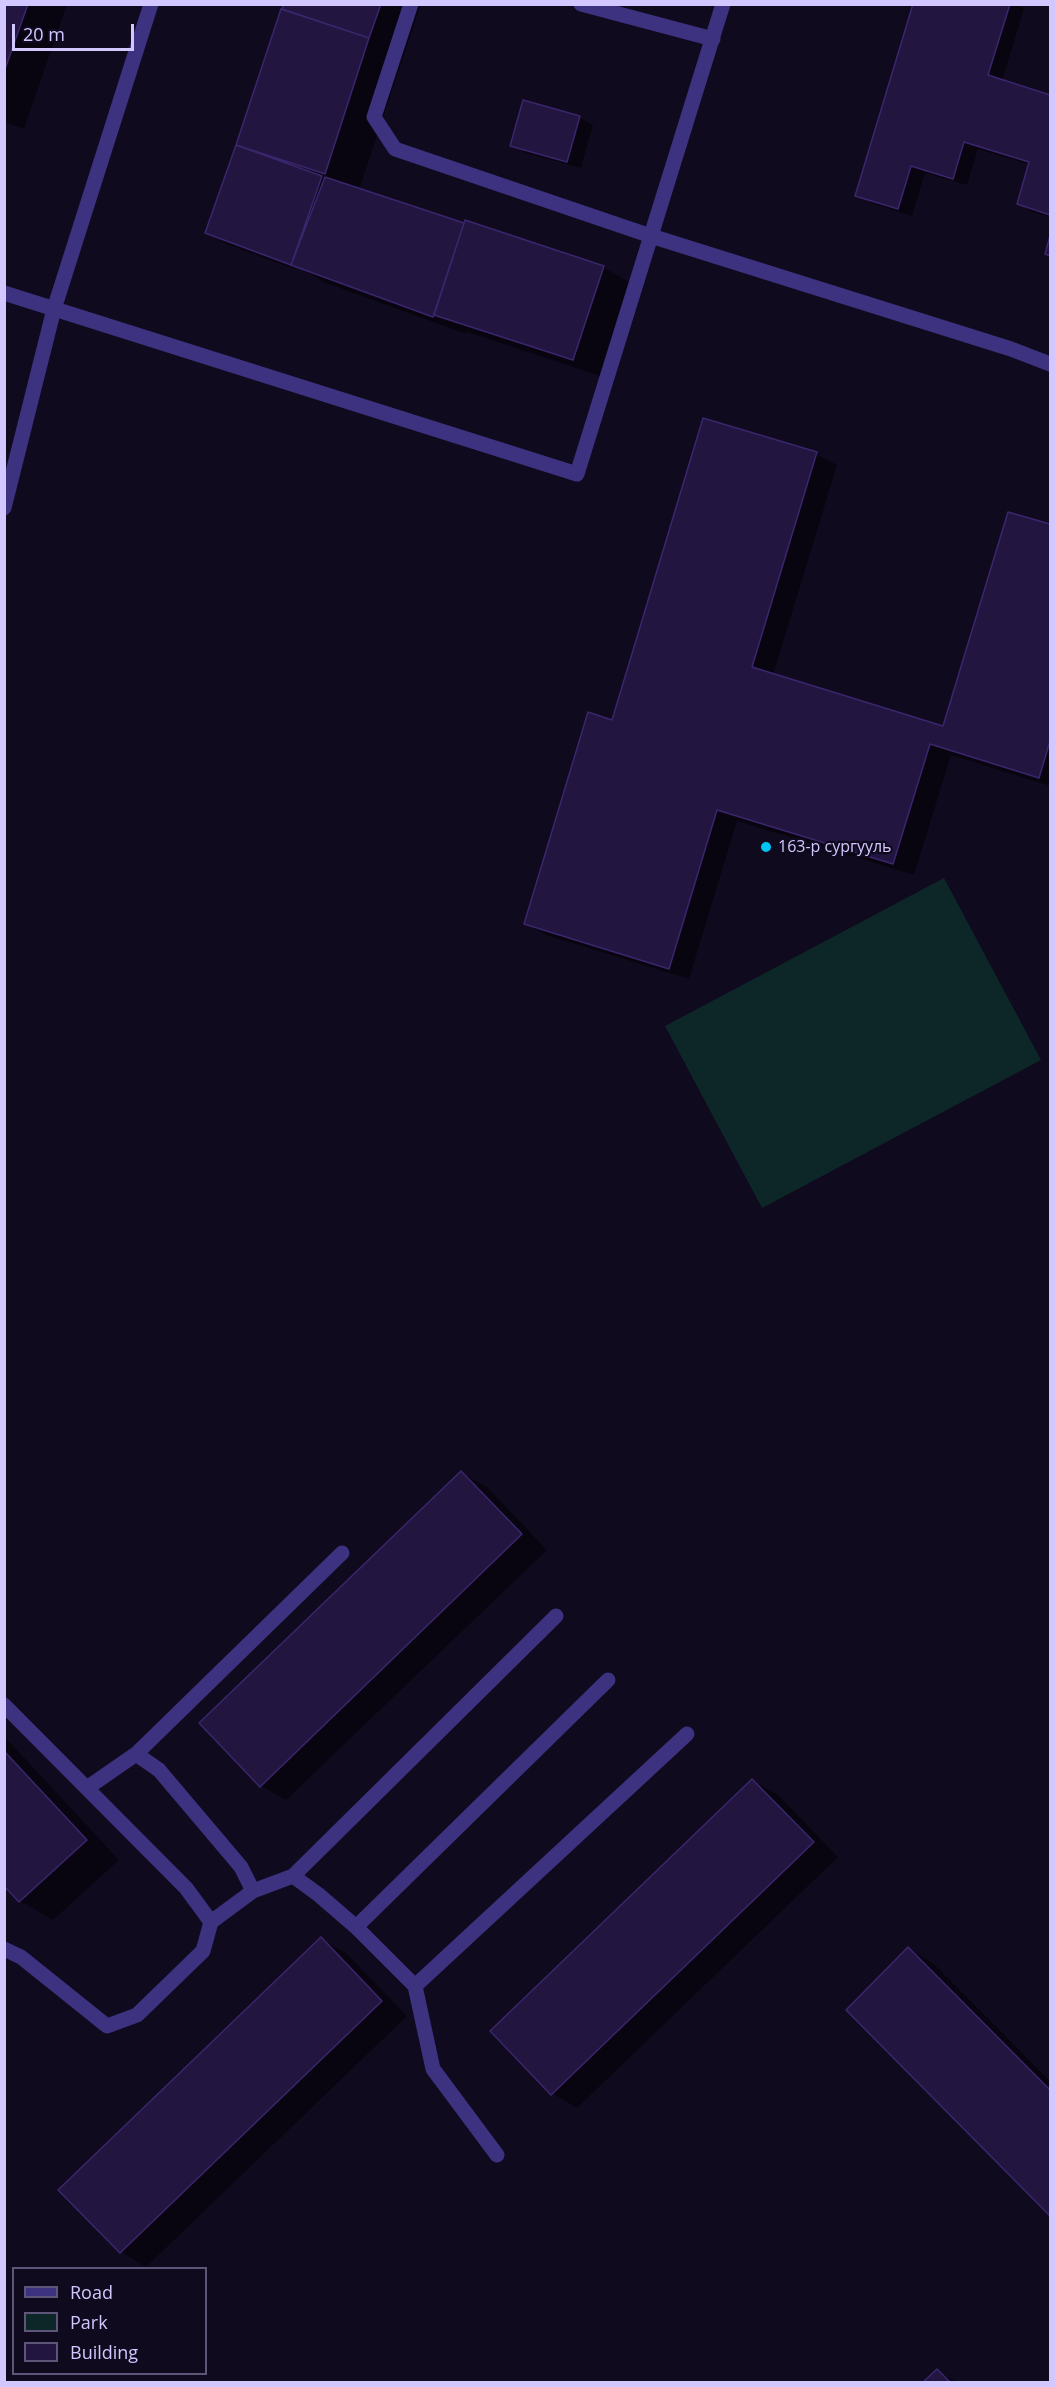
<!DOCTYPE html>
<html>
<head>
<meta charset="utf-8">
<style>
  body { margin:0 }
  #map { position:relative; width:1055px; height:2387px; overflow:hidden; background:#100a1e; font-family:"Open Sans",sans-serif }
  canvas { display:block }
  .frame { position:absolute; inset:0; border:6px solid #d3c7ff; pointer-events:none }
  .legend { position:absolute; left:12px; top:2267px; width:195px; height:108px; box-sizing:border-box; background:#100a1e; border:2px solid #5e5678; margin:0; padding:8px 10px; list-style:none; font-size:18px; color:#d3c7ff }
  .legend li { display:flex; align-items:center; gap:12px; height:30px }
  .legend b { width:30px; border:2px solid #5e5678 }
  .scale { position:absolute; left:12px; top:24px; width:122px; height:27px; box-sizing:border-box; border:3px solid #d3c7ff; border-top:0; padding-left:8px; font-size:18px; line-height:21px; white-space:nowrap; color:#d3c7ff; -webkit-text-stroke:4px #100a1e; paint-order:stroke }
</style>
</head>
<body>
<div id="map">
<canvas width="1055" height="2387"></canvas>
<div class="frame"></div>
<ul class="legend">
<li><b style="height:8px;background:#3d3280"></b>Road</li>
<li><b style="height:16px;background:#0d2628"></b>Park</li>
<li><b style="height:16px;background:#221540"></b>Building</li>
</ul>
<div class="scale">20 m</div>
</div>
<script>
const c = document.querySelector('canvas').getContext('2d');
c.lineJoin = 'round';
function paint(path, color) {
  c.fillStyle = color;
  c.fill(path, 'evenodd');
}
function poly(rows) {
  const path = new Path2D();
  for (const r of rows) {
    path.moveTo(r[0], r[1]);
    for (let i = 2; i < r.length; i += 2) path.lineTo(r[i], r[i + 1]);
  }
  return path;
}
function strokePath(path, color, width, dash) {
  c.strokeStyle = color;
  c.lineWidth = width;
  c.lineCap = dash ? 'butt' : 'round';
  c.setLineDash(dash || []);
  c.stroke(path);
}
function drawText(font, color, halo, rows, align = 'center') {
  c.font = font + ' "Open Sans",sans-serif';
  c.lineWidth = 4.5;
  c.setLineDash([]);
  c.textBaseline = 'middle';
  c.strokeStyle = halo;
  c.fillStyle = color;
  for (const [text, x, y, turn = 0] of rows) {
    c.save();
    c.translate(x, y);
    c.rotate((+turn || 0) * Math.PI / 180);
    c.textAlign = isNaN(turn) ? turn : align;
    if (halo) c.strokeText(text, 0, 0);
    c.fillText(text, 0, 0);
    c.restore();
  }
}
paint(poly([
  [944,878,1041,1060,762,1208,665,1026]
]), '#0d2628');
paint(poly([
  [4,4,67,4,24,129,4,122],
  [284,4,421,4,359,190,603,267,636,286,606,378,467,332,466,334,326,283,285,260,284,262,297,270,227,244,206,233],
  [914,4,1016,4,1024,9,1002,81,1050,96,1050,217,1032,212,1019,204,1030,165,978,149,967,185,925,173,912,216,871,203,857,195],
  [579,117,593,125,581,168,526,153,512,145],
  [816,454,837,465,773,675,944,728,1009,513,1050,526,1050,786,951,755,914,875,737,821,689,979,546,935,525,923,613,722],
  [461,1473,487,1487,547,1550,286,1800,261,1786],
  [4,1736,119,1860,53,1920,20,1901,4,1884],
  [752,1780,778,1795,838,1857,577,2108,552,2093],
  [321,1939,347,1954,407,2016,146,2267,121,2252],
  [909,1949,934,1964,1050,2081,1050,2214,848,2010],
  [937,2371,957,2382,925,2382]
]), '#0007');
const building = poly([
  [4,4,28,4,4,72,4,4],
  [284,4,381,4,369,38,282,9,284,4],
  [913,4,1010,4,988,75,1050,95,1050,215,1017,204,1029,162,964,142,953,179,911,166,898,209,855,196,913,4],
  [281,9,369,38,325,174,236,145,281,9],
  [523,100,580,116,567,162,510,146,523,100],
  [236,145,322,176,291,265,205,233,236,145],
  [325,177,464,223,433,317,291,265,325,177],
  [465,220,604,266,573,360,434,315,465,220],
  [1050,236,1050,256,1045,254,1050,236],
  [703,418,817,452,752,667,943,726,1008,512,1050,524,1050,741,1039,778,930,744,893,864,717,810,669,969,524,924,588,712,612,720,703,418],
  [461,1471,522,1534,260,1787,199,1723,461,1471],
  [4,1751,87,1840,19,1902,4,1886,4,1751],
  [752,1779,814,1842,551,2095,490,2031,752,1779],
  [321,1937,382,2001,120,2253,58,2190,321,1937],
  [908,1947,1050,2090,1050,2216,846,2010,908,1947],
  [937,2369,950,2382,923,2382,937,2369]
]);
paint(building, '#221540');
strokePath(building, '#3b266d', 1.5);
strokePath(poly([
  [411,4,374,117,395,149,651,236,1011,349,1050,364],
  [581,4,713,39],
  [4,293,577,474,723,4],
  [4,508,54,309,151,4],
  [4,1705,186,1888,211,1922,203,1951,137,2015,107,2026,21,1957,4,1949],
  [136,1754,342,1553],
  [87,1788,136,1754,159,1770,241,1867,253,1891],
  [293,1876,556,1616],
  [211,1922,253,1891,293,1876,319,1895,356,1927,415,1986,433,2069,497,2155],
  [356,1927,608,1680],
  [415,1986,687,1734]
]), '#3d3280', 15);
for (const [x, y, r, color] of [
  [766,847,6,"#00c4f2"]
]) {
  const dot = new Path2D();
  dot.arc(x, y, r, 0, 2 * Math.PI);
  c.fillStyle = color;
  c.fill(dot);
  strokePath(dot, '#100a1e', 2);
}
drawText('16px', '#d3c7ff', '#100a1e', [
  ["163-р сургууль",778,847]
], 'left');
</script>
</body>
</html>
